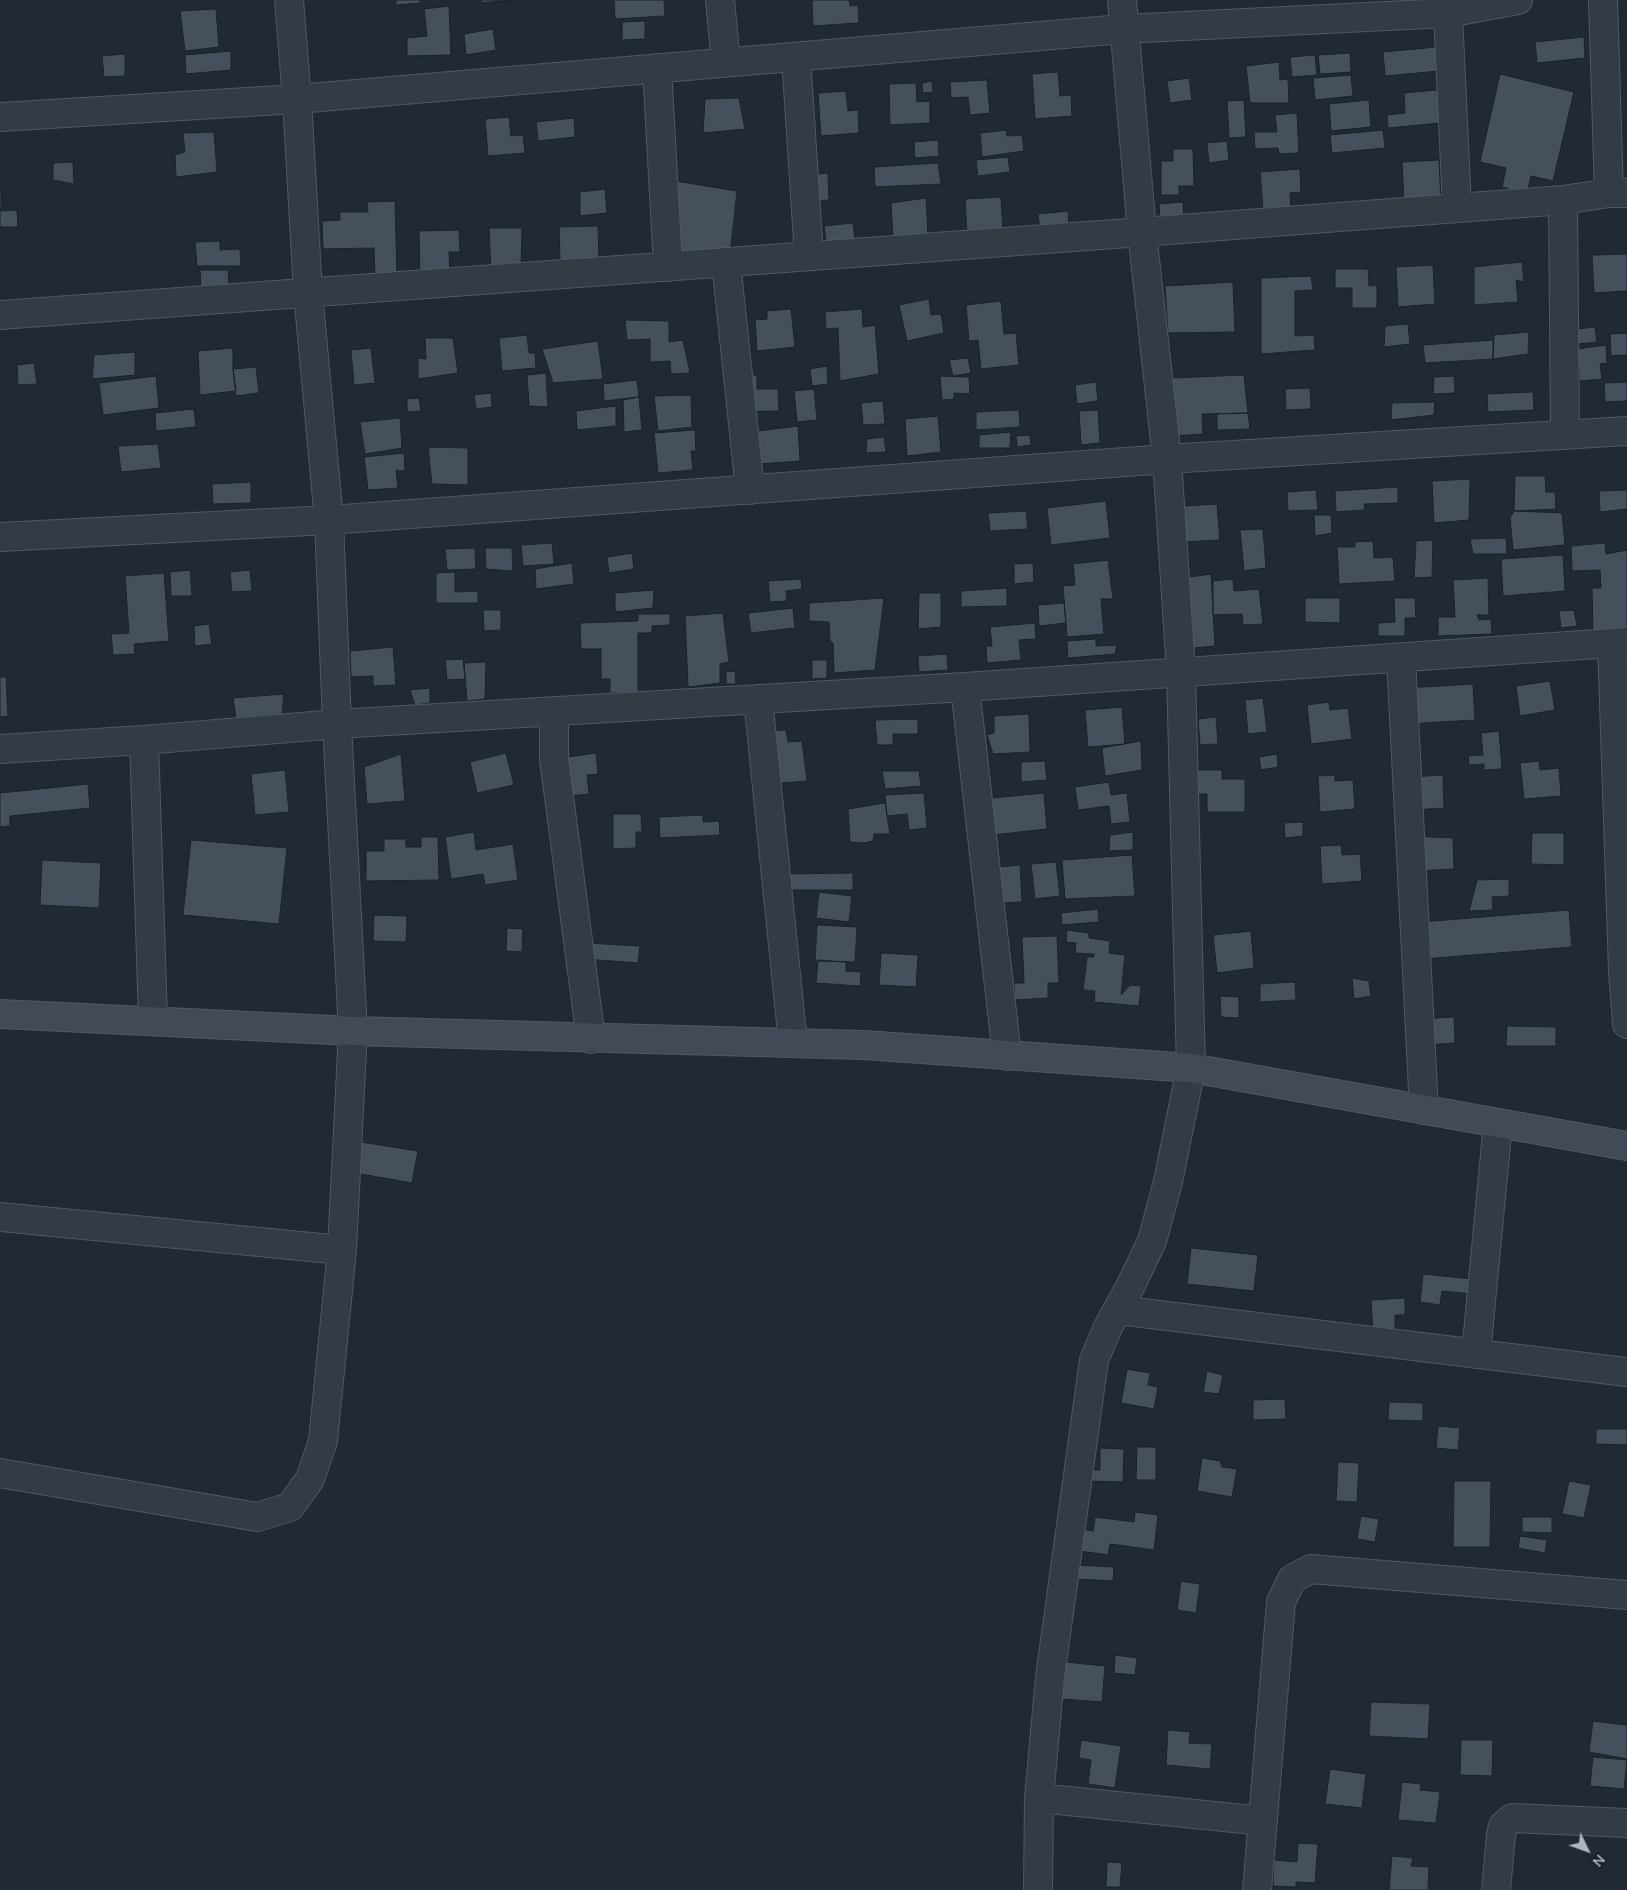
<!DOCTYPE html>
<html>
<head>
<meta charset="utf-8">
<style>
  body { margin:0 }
  #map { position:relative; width:1627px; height:1890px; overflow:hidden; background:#202934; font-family:"Nunito Sans",sans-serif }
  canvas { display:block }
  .north { position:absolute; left:1562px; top:1825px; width:50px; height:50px; -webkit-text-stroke:4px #192029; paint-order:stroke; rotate:132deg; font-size:14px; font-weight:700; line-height:20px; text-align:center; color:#adb5c2 }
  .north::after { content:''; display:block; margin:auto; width:18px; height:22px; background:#adb5c2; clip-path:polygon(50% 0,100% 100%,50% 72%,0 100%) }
</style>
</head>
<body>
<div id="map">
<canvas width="1627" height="1890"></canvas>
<div class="north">N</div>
</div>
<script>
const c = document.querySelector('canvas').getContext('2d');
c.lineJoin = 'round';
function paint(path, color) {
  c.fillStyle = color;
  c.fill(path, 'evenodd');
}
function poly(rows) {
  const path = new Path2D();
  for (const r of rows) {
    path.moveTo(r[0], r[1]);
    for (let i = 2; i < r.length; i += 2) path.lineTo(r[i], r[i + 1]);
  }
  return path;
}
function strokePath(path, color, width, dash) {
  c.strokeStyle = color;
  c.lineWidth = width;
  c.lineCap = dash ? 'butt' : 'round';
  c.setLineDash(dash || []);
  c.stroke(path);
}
const building = poly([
  [396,0,420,0,420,3,396,5,396,0],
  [481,0,513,0,481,3,481,0],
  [614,0,664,0,665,16,615,19,614,0],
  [812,0,849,0,850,6,858,5,859,23,813,26,812,0],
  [449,6,451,55,407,56,407,38,427,36,424,9,449,6],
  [216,9,219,47,185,51,180,11,216,9],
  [645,21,645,39,622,40,622,22,645,21],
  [493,29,496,50,466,55,464,34,493,29],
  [1584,37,1585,58,1537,63,1535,42,1584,37],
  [1437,47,1439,71,1385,76,1383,52,1437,47],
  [231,51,231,70,186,74,185,55,231,51],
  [1350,53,1351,72,1320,74,1318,55,1350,53],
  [125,54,125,76,104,77,102,56,125,54],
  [1315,55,1317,75,1292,77,1290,57,1315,55],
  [1279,62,1280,80,1288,79,1289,103,1250,103,1246,66,1279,62],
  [1058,72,1060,96,1071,95,1072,116,1035,119,1032,74,1058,72],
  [1500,74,1574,92,1553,181,1531,176,1527,194,1502,187,1506,168,1480,162,1500,74],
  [1351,75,1353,96,1315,100,1313,78,1351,75],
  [1189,78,1192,100,1170,103,1167,81,1189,78],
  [987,80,990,113,970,115,968,97,951,98,950,82,987,80],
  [932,81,933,92,923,93,922,83,932,81],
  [916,83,917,102,930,101,930,123,890,125,889,84,916,83],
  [1437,90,1440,123,1388,128,1387,115,1405,113,1404,93,1437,90],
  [846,91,848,111,858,110,859,133,821,136,818,93,846,91],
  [739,98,745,129,703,133,705,99,739,98],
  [1244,100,1246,137,1229,138,1227,101,1244,100],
  [1369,100,1371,127,1331,131,1329,104,1369,100],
  [1297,113,1299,153,1279,154,1278,148,1255,149,1254,132,1277,132,1275,115,1297,113],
  [509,117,511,136,523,135,525,153,488,156,485,119,509,117],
  [574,118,575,137,538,141,536,122,574,118],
  [1006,130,1007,136,1022,135,1024,151,982,157,980,133,1006,130],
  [1383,130,1385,148,1332,153,1330,135,1383,130],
  [214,132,217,172,176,177,175,155,185,152,183,133,214,132],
  [938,140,939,156,915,158,914,142,938,140],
  [1227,141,1229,160,1209,163,1207,143,1227,141],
  [1173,149,1193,149,1194,186,1179,186,1179,195,1161,195,1161,161,1173,161,1173,149],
  [1008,157,1010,172,978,176,976,160,1008,157],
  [1439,160,1441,202,1404,204,1402,162,1439,160],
  [73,162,74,184,53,180,53,163,73,162],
  [938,163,941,184,875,187,874,167,938,163],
  [1300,169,1301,192,1290,193,1291,209,1263,210,1260,172,1300,169],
  [828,173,829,200,811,201,809,175,828,173],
  [675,181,737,191,730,255,677,257,675,181],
  [0,184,1,184,2,208,0,208,0,184],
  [605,189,607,213,580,216,580,192,605,189],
  [1001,197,1003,231,967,233,965,199,1001,197],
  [926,198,928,234,893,239,891,203,926,198],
  [395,201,397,276,375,277,374,248,323,249,322,221,340,220,340,212,368,212,367,202,395,201],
  [1183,202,1184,218,1160,220,1159,204,1183,202],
  [17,210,18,227,0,227,0,211,17,210],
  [1068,211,1069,227,1040,230,1038,214,1068,211],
  [853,223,856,246,827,249,824,226,853,223],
  [598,226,599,259,560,260,559,227,598,226],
  [489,228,522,228,521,268,491,270,489,228],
  [459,230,460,252,449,252,450,273,420,274,419,231,459,230],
  [220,241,220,250,240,249,241,266,197,266,195,242,220,241],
  [1627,254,1627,291,1594,293,1592,255,1627,254],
  [1522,262,1524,282,1516,280,1518,302,1474,305,1474,267,1522,262],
  [1433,265,1435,304,1398,307,1396,267,1433,265],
  [1335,269,1368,269,1369,286,1377,285,1377,308,1352,308,1352,288,1335,288,1335,269],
  [200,270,228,270,229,288,201,290,200,270],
  [1311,276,1313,290,1295,291,1295,336,1314,335,1315,350,1261,354,1261,278,1311,276],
  [1233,282,1235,332,1168,333,1165,286,1233,282],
  [929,299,931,315,941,314,944,333,907,341,899,305,929,299],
  [1001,301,1004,334,1016,333,1019,365,981,369,978,340,969,341,966,305,1001,301],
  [791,309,795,347,757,351,755,320,767,319,767,311,791,309],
  [862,309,863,327,875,325,879,374,840,381,838,328,826,329,825,312,862,309],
  [625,320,669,321,669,342,683,340,690,373,671,374,670,361,650,362,650,339,627,340,625,320],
  [1408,324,1410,344,1384,347,1385,326,1408,324],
  [1595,327,1597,342,1578,344,1577,329,1595,327],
  [1529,332,1528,354,1493,359,1494,335,1529,332],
  [1627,333,1627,355,1611,356,1610,334,1627,333],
  [527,335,529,353,535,353,536,368,502,371,499,338,527,335],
  [425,338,453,338,458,373,418,379,418,358,426,359,425,338],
  [1493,340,1493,359,1425,363,1423,345,1493,340],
  [598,341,603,379,553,383,542,349,598,341],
  [1606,345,1607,363,1600,364,1602,379,1580,381,1577,349,1606,345],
  [233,348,233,369,236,391,200,395,198,351,233,348],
  [371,348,375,383,354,385,351,350,371,348],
  [135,352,135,375,92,379,94,355,135,352],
  [968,358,971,373,953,376,949,360,968,358],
  [34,363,37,384,18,385,17,365,34,363],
  [827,366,828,384,812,386,810,369,827,366],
  [256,367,259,393,236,396,233,369,256,367],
  [546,373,548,407,529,406,527,375,546,373],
  [757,375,757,389,778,389,779,411,735,412,735,376,757,375],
  [1244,375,1248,413,1202,414,1203,434,1173,436,1170,378,1244,375],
  [156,376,159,408,103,415,99,383,156,376],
  [940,376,969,377,970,394,954,393,954,399,942,400,940,376],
  [1454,376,1455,393,1433,394,1434,377,1454,376],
  [637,380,639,397,604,401,603,384,637,380],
  [1096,382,1098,401,1077,404,1075,385,1096,382],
  [1627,382,1627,401,1605,402,1604,383,1627,382],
  [1310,388,1311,409,1286,410,1285,389,1310,388],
  [814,389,817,420,797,422,794,391,814,389],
  [1533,392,1534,410,1488,412,1487,394,1533,392],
  [491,393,492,407,476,409,474,395,491,393],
  [691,395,692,427,658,431,654,396,691,395],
  [639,397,642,430,624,432,623,400,639,397],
  [419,398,421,411,407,412,407,399,419,398],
  [883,401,885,424,863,425,861,403,883,401],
  [1435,402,1434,415,1391,420,1392,403,1435,402],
  [616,406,616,426,577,430,576,411,616,406],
  [194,409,196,427,156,431,155,413,194,409],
  [1019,410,1020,427,976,430,976,412,1019,410],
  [1098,410,1100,443,1081,445,1079,411,1098,410],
  [1248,413,1250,429,1217,430,1217,414,1248,413],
  [938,416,941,452,907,456,905,419,938,416],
  [400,418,402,448,365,454,360,422,400,418],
  [798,426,800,461,745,465,741,433,798,426],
  [695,430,696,451,691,451,693,470,658,473,654,433,695,430],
  [1011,432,1010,448,979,448,979,435,1011,432],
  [1030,435,1031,445,1017,447,1016,436,1030,435],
  [884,437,886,452,866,453,867,439,884,437],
  [158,444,161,468,121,472,118,446,158,444],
  [428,447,468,448,468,485,432,484,428,447],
  [404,453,405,471,396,470,398,488,368,490,364,457,404,453],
  [1515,476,1545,476,1546,492,1555,492,1556,509,1514,511,1515,476],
  [1470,479,1469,520,1434,523,1432,481,1470,479],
  [251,482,251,503,213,504,212,484,251,482],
  [1398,487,1398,503,1364,504,1365,510,1336,512,1335,491,1398,487],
  [1316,490,1318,510,1288,511,1287,492,1316,490],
  [1627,490,1627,509,1600,512,1599,491,1627,490],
  [1106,501,1110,538,1051,545,1047,508,1106,501],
  [1217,504,1220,540,1183,542,1184,506,1217,504],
  [1026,511,1028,529,990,531,988,513,1026,511],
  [1514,511,1562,513,1565,545,1513,550,1510,518,1514,511],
  [1314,515,1331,515,1332,533,1315,536,1314,515],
  [1263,529,1266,568,1244,571,1240,530,1263,529],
  [1506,538,1507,554,1473,554,1470,539,1506,538],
  [1433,540,1432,577,1414,578,1416,541,1433,540],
  [1373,541,1374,558,1393,557,1395,581,1339,584,1337,547,1355,547,1355,542,1373,541],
  [552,543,554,564,523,566,521,545,552,543],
  [1605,543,1606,554,1627,550,1627,631,1593,634,1592,588,1601,588,1600,570,1572,571,1571,546,1605,543],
  [475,548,476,569,447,570,445,549,475,548],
  [485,548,512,548,513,571,486,569,485,548],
  [632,553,634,569,609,573,607,557,632,553],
  [1563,555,1565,591,1503,596,1501,559,1563,555],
  [1108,560,1113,599,1101,599,1104,634,1067,637,1063,586,1075,585,1073,564,1108,560],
  [572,563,574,584,536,589,535,569,572,563],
  [1033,563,1034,582,1014,584,1014,564,1033,563],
  [190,570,192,596,171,596,170,572,190,570],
  [250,570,252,591,232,592,230,572,250,570],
  [455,572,455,592,478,591,478,603,436,603,436,573,455,572],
  [164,573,169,641,134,644,135,654,113,655,111,634,129,633,125,576,164,573],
  [1211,574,1215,646,1193,648,1189,577,1211,574],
  [1488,578,1489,615,1477,615,1479,620,1491,619,1492,634,1438,636,1438,617,1455,617,1453,580,1488,578],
  [801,579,802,589,786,591,787,601,770,602,768,581,801,579],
  [1233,579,1234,591,1259,589,1263,624,1243,625,1242,614,1213,615,1213,581,1233,579],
  [1007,588,1007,606,961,607,961,591,1007,588],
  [654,590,653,608,615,612,615,593,654,590],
  [919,593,941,593,941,627,918,629,919,593],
  [884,598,875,670,834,673,833,643,830,641,829,622,809,621,809,603,884,598],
  [1305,598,1340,598,1340,623,1305,622,1305,598],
  [1394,598,1415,598,1416,618,1405,618,1405,636,1378,636,1378,623,1395,622,1394,598],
  [1064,603,1066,623,1039,626,1038,605,1064,603],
  [793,608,795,628,751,633,748,613,793,608],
  [483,610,501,610,501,630,484,631,483,610],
  [1574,610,1577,626,1561,628,1559,611,1574,610],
  [723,613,729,662,720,664,720,683,688,687,685,616,723,613],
  [638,614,670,614,670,625,652,626,652,633,638,633,638,692,610,693,610,679,601,679,601,649,581,649,580,623,638,621,638,614],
  [1035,623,1036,639,1019,640,1021,660,987,663,986,646,992,646,990,627,1035,623],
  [209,624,212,644,195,646,194,626,209,624],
  [1096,639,1096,646,1117,645,1115,654,1068,658,1067,641,1096,639],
  [393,647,396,685,373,686,373,676,351,677,350,651,393,647],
  [947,654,948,670,919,672,918,656,947,654],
  [463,659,465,679,447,680,445,660,463,659],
  [812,660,827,660,827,678,812,679,812,660],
  [486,662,485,699,467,701,464,663,486,662],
  [735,671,736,684,726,684,726,672,735,671],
  [0,677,6,677,8,716,0,717,0,677],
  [1550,681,1555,710,1520,716,1516,686,1550,681],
  [1473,684,1475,720,1407,724,1405,688,1473,684],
  [430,688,430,703,415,705,410,690,430,688],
  [284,694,282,714,236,718,233,698,284,694],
  [1263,698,1267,732,1248,734,1245,700,1263,698],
  [1329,702,1330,710,1348,708,1352,739,1311,744,1307,705,1329,702],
  [1122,707,1125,744,1088,747,1085,710,1122,707],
  [1029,714,1030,752,993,754,987,735,994,733,994,716,1029,714],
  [1216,717,1218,744,1200,745,1198,719,1216,717],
  [918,719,918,734,893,734,893,745,877,745,875,720,918,719],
  [786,730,788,742,802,741,807,781,770,784,766,731,786,730],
  [1499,731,1502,769,1484,770,1484,764,1469,765,1468,756,1483,755,1481,733,1499,731],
  [1141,741,1142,770,1105,776,1102,748,1141,741],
  [506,753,514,785,477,793,470,762,506,753],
  [596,753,598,774,587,775,589,794,559,797,554,759,596,753],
  [401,754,405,801,367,804,364,767,401,754],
  [1277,754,1278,767,1261,770,1259,757,1277,754],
  [1045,761,1047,780,1021,782,1021,762,1045,761],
  [1539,761,1540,770,1559,768,1561,796,1524,799,1520,763,1539,761],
  [285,770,289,812,255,815,251,774,285,770],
  [1186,770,1222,770,1222,779,1245,779,1245,812,1207,812,1207,794,1186,794,1186,770],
  [882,771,919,771,921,786,885,789,882,771],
  [1335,775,1335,781,1353,780,1355,809,1320,812,1318,776,1335,775],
  [1443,775,1444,808,1413,810,1411,777,1443,775],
  [1109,782,1111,795,1127,793,1130,822,1111,824,1109,806,1078,810,1075,787,1109,782],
  [88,784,90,808,10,816,10,826,0,827,0,793,88,784],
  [924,793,927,828,909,830,907,814,887,816,885,795,924,793],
  [1044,793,1047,829,984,836,992,806,992,798,1044,793],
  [885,803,890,834,874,834,873,841,864,843,850,842,848,809,885,803],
  [613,814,641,814,642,832,636,832,636,848,613,849,613,814],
  [703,815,703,822,719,821,720,835,660,838,659,817,703,815],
  [1303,822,1303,836,1285,838,1284,823,1303,822],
  [474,832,476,850,513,844,518,880,485,885,483,874,451,879,445,837,474,832],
  [1133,832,1133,850,1109,851,1110,835,1133,832],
  [1532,833,1564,833,1564,865,1531,864,1532,833],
  [1412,836,1453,838,1454,869,1414,871,1412,836],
  [421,837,438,837,439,880,366,881,366,851,384,851,384,839,406,839,406,847,421,847,421,837],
  [191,840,287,848,279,924,183,915,191,840],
  [1341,845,1342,855,1360,854,1362,881,1322,884,1320,846,1341,845],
  [1132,855,1135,896,1065,899,1062,860,1132,855],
  [42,860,101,863,99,908,40,905,42,860],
  [1056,862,1060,896,1035,899,1031,864,1056,862],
  [1020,865,1022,902,1003,903,999,867,1020,865],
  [853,873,853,890,783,890,783,874,853,873],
  [1509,879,1509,896,1492,897,1493,910,1469,911,1477,880,1509,879],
  [819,892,852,896,849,922,816,918,819,892],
  [1098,909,1099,922,1062,925,1061,913,1098,909],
  [1569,910,1572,947,1424,959,1421,922,1569,910],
  [374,915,407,916,406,942,373,941,374,915],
  [817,925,857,927,855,962,815,961,817,925],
  [507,928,523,929,522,952,506,951,507,928],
  [1067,930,1089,933,1089,938,1110,941,1109,953,1125,955,1121,995,1130,985,1141,986,1139,1006,1094,1002,1095,991,1083,990,1087,957,1094,957,1094,954,1075,953,1076,943,1066,942,1067,930],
  [1251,931,1254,968,1217,973,1213,935,1251,931],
  [1057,936,1059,983,1048,983,1048,998,1015,1000,1014,983,1024,983,1022,937,1057,936],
  [586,943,640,946,638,963,585,959,586,943],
  [881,953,918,955,916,987,879,985,881,953],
  [818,960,846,962,846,971,861,972,860,986,816,983,818,960],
  [1352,978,1369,981,1371,996,1354,999,1352,978],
  [1295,982,1296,1000,1260,1002,1260,984,1295,982],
  [1220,996,1239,997,1239,1018,1221,1017,1220,996],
  [1454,1017,1455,1043,1425,1045,1423,1019,1454,1017],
  [1507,1026,1556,1027,1556,1046,1506,1046,1507,1026],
  [361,1142,418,1151,412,1183,355,1173,361,1142],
  [1191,1248,1258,1255,1254,1291,1187,1284,1191,1248],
  [1423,1274,1492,1281,1472,1294,1442,1291,1440,1305,1420,1302,1423,1274],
  [1405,1298,1405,1315,1395,1315,1395,1332,1373,1333,1371,1300,1405,1298],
  [1127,1369,1150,1373,1148,1385,1158,1387,1154,1409,1121,1403,1127,1369],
  [1207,1371,1223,1375,1219,1394,1203,1392,1207,1371],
  [1285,1399,1286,1419,1253,1420,1253,1400,1285,1399],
  [1389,1402,1423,1403,1423,1421,1388,1420,1389,1402],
  [1438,1426,1460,1428,1458,1450,1436,1448,1438,1426],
  [1596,1429,1627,1429,1627,1445,1596,1444,1596,1429],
  [1137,1447,1156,1447,1156,1480,1136,1480,1137,1447],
  [1100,1448,1124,1449,1123,1482,1086,1481,1086,1470,1100,1470,1100,1448],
  [1202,1458,1220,1461,1222,1467,1237,1469,1232,1497,1197,1491,1202,1458],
  [1338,1462,1359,1463,1357,1502,1336,1501,1338,1462],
  [1454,1481,1491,1481,1490,1547,1453,1547,1454,1481],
  [1569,1481,1591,1485,1584,1518,1562,1514,1569,1481],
  [1135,1512,1158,1515,1154,1550,1110,1544,1108,1555,1080,1551,1078,1529,1093,1531,1095,1517,1134,1522,1135,1512],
  [1361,1516,1379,1519,1375,1542,1357,1539,1361,1516],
  [1522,1517,1552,1517,1552,1533,1522,1532,1522,1517],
  [1520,1536,1547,1540,1545,1553,1518,1548,1520,1536],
  [1076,1565,1114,1567,1113,1581,1075,1579,1076,1565],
  [1181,1581,1200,1584,1196,1613,1177,1610,1181,1581],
  [1115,1655,1137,1658,1135,1675,1114,1673,1115,1655],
  [1065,1662,1105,1666,1102,1702,1062,1699,1065,1662],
  [1371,1702,1430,1704,1428,1739,1369,1736,1371,1702],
  [1593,1721,1627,1725,1627,1759,1589,1752,1593,1721],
  [1168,1730,1190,1732,1189,1743,1212,1744,1210,1769,1166,1765,1168,1730],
  [1081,1740,1121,1746,1115,1788,1088,1784,1091,1760,1079,1758,1081,1740],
  [1461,1740,1493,1740,1492,1776,1460,1775,1461,1740],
  [1593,1757,1627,1760,1624,1789,1590,1786,1593,1757],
  [1330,1769,1366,1774,1362,1808,1325,1804,1330,1769],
  [1402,1782,1421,1784,1420,1790,1440,1792,1436,1823,1398,1820,1402,1782],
  [1298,1843,1318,1844,1315,1883,1296,1882,1296,1887,1273,1886,1274,1860,1297,1862,1298,1843],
  [1392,1856,1413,1858,1411,1866,1429,1867,1428,1890,1389,1890,1392,1856],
  [1107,1862,1122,1863,1120,1887,1106,1887,1107,1862]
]);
paint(building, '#46505d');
strokePath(building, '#1b222b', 1);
const street = poly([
  [720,0,726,62],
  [1603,0,1609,193],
  [1448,13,1457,208],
  [796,57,809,256],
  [657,68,668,267],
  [0,117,297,99,1123,29,1448,13,1518,0],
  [1563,200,1565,435],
  [726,262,750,490],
  [0,315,1142,232,1563,200,1609,193,1627,193],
  [0,537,329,520,1167,459,1627,431],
  [1612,643,1623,971,1627,1024],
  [1401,658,1424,1110],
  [965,687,1007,1056],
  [758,699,793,1043],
  [554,711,554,759,591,1039],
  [144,740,153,1021],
  [0,749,144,740,337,724,965,687,1627,642],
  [0,1217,342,1250],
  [1118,1310,1627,1372],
  [1476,1354,1498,1123],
  [0,1473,257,1517,290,1507,310,1479,323,1441,342,1250,353,1031,337,724,329,520,308,293,297,99,289,0],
  [1039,1798,1263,1821],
  [1038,1890,1039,1798,1050,1677,1094,1360,1108,1327,1131,1285,1152,1241,1168,1182,1191,1068,1181,672,1167,459,1142,232,1122,0],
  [1257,1890,1281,1602,1292,1579,1311,1569,1627,1595],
  [1496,1890,1501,1835,1503,1826,1512,1818,1627,1823]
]);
const secondary = poly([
  [0,1014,353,1031,864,1045,1191,1068,1627,1146]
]);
strokePath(street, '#515863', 30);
strokePath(secondary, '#515863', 30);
strokePath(street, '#333b44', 28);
strokePath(secondary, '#424a57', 28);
</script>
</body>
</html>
